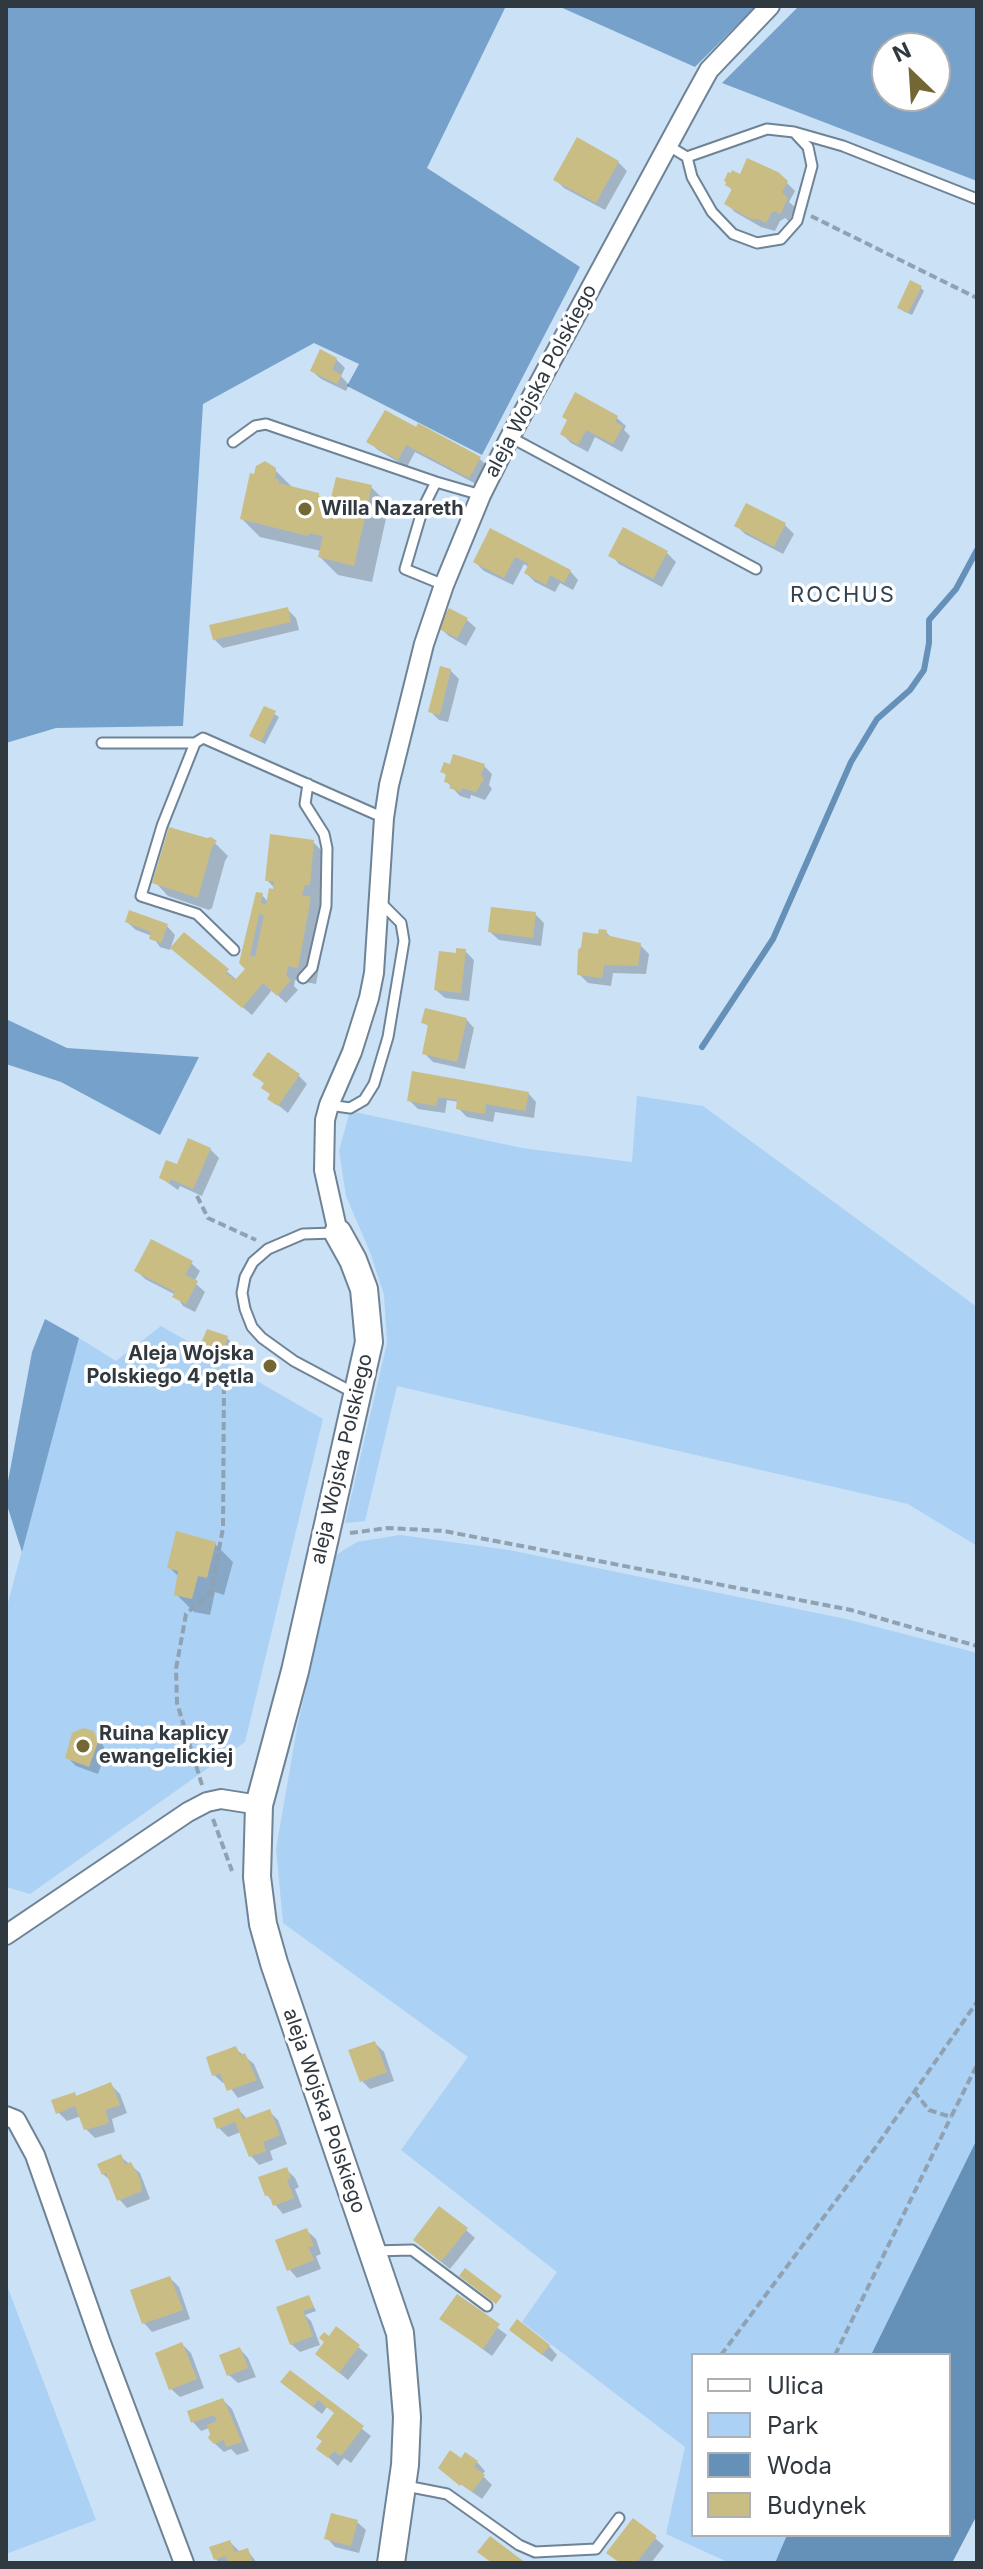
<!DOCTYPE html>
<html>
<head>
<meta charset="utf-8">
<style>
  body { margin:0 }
  #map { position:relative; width:983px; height:2569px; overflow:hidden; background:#cbe1f6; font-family:Inter,sans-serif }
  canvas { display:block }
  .frame { position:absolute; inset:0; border:8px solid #303840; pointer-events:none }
  .legend { position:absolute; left:691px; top:2353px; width:260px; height:184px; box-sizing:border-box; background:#fff; border:2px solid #acafb3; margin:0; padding:10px 14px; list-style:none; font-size:24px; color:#303840 }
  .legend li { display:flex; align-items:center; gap:16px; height:40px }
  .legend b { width:40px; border:2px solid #acafb3 }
  .north { position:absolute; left:871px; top:32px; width:80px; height:80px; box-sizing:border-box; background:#fff; border:2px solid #acafb3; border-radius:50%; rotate:335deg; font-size:22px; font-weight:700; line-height:32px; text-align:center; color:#303840 }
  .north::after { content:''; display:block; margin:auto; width:28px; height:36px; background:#736734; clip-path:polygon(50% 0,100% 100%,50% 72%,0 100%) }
</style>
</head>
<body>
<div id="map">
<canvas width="983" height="2569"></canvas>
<div class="frame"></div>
<ul class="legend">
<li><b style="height:10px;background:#fff"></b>Ulica</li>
<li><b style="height:22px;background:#abd1f5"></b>Park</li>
<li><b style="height:22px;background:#6590b8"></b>Woda</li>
<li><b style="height:22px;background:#cabd84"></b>Budynek</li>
</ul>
<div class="north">N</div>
</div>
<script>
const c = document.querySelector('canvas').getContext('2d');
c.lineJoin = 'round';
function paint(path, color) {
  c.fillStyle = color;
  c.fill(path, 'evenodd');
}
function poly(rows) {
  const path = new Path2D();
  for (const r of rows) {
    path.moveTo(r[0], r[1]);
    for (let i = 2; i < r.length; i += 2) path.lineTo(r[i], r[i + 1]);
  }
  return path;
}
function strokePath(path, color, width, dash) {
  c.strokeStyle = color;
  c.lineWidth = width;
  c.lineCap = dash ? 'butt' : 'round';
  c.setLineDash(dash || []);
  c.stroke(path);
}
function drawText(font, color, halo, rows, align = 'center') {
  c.font = font + ' Inter,sans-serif';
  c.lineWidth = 7;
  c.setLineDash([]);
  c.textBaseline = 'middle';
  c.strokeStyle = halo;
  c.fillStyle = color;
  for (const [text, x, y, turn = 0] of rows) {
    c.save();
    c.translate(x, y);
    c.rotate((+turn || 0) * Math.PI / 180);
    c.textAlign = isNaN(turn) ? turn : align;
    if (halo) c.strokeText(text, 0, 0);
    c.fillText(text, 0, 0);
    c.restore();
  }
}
paint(poly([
  [637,1096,703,1106,977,1307,977,1546,908,1504,397,1386,365,1521,345,1523,387,1343,384,1295,370,1252,346,1196,339,1151,350,1111,522,1148,632,1162],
  [161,1326,323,1419,245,1742,30,1894,6,1887,6,1610,79,1338,116,1361],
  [400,1535,509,1550,846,1619,977,1653,977,2139,871,2355,693,2355,693,2535,787,2535,775,2563,730,2563,666,2534,685,2447,522,2322,557,2272,401,2150,468,2057,283,1923,276,1849,297,1728,336,1555,357,1542],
  [6,2283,96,2520,6,2554]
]), '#abd1f5');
paint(poly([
  [6,6,506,6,427,168,580,267,482,455,347,386,359,364,314,343,203,404,183,726,56,728,6,743],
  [558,6,756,6,695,67],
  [799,6,977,6,977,181,722,83],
  [887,48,935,48,935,96,887,96],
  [6,1019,67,1048,199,1057,160,1135,61,1082,6,1064],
  [45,1319,79,1338,22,1552,6,1502,6,1492,32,1352]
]), '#76a1ca');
paint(poly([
  [977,2139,977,2515,952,2563,775,2563,787,2535,949,2535,949,2355,871,2355]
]), '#6590b8');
paint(poly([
  [618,162,627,171,605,210,564,188,555,179],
  [741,176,786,182,795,191,789,202,796,208,789,221,785,218,780,221,775,231,761,227,735,212,727,204,733,191,727,185],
  [920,287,924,291,912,315,903,311,899,307],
  [336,359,345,368,341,376,349,385,346,391,321,379,312,371],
  [386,412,479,458,488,467,478,485,415,452,407,467,378,450,369,442],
  [617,418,626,426,624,430,630,436,622,452,595,437,588,452,571,443,562,434],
  [275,470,294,489,318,495,322,498,333,501,371,487,389,505,372,582,338,575,320,557,321,551,260,537,242,519,255,477],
  [747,505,785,525,794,534,783,554,745,534,737,526],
  [624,530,667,553,676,562,662,587,619,564,611,555],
  [491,531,570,571,578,580,573,590,560,583,555,592,535,582,526,573,529,567,524,564,513,585,484,571,475,562],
  [287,609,296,618,299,630,223,648,214,639],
  [467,620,476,628,466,646,449,636,440,628],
  [450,670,459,679,448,722,439,720,430,711],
  [265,708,279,717,265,744,255,739],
  [484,766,492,774,489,785,492,789,485,800,471,795,470,799,460,796,446,781,447,776,442,771],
  [313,842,331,860,321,909,328,916,316,984,295,980,294,986,298,990,286,1003,272,990,252,1015,181,956,184,935,237,980,248,969,242,963,262,895,268,902,279,893,267,880],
  [215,843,228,856,225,861,212,908,209,910,168,896,155,882],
  [535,914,544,923,541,946,499,940,490,932],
  [127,922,167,926,175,935,170,950,160,947,152,936,136,930],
  [606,932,612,938,640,945,649,954,646,974,613,973,611,986,588,983,579,974,583,948],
  [465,951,474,960,469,1001,445,998,436,990],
  [466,1019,474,1028,465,1069,433,1062,424,1053,430,1028,424,1022],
  [414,1073,528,1093,536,1102,534,1118,495,1112,493,1122,467,1117,458,1108,459,1102,447,1100,445,1113,418,1109,409,1100],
  [255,1075,299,1076,307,1084,288,1113,269,1098,272,1095,266,1085],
  [210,1149,219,1158,202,1196,180,1186,178,1190,161,1178],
  [191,1263,200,1271,194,1282,205,1292,195,1312,183,1306,176,1295,145,1279,136,1270],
  [227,1338,231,1342,227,1353,204,1343],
  [215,1544,233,1562,224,1595,215,1592,210,1615,194,1612,176,1594,179,1577,169,1567],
  [92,1733,102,1743,106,1752,98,1774,76,1766,67,1757],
  [375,2043,384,2052,394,2081,370,2089,361,2080],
  [236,2049,254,2064,264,2088,238,2098,226,2082,223,2083,214,2075],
  [111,2085,120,2094,127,2113,112,2119,115,2132,95,2138,86,2129,81,2116,67,2121,58,2112,74,2094,78,2097],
  [239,2110,248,2120,269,2111,278,2120,287,2144,270,2151,273,2160,259,2165,251,2156,241,2132,228,2137,219,2128,215,2119],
  [121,2157,140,2173,150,2199,127,2208,119,2199,112,2182,103,2174],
  [286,2169,295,2178,299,2187,295,2189,302,2207,283,2214,267,2195],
  [466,2230,475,2238,450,2269,424,2248],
  [307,2231,316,2239,321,2254,316,2256,321,2269,297,2278,289,2269],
  [170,2278,179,2287,190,2319,152,2332,144,2323],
  [309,2297,316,2311,305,2315,311,2321,320,2345,300,2352,291,2344,278,2308],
  [457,2297,507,2335,492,2356,442,2319],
  [336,2329,368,2355,348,2380,317,2354],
  [520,2338,549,2346,557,2355,552,2362],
  [182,2344,191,2353,204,2388,180,2397,171,2389],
  [240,2349,248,2358,256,2377,238,2383,229,2375],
  [290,2373,371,2436,351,2463,344,2458,338,2466,319,2449,336,2414,327,2407,322,2414,292,2391],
  [223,2400,232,2409,249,2451,237,2455,231,2449,224,2452,212,2441,209,2428,201,2431,193,2422,189,2412],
  [461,2461,477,2462,485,2471,482,2475,492,2485,482,2499,449,2476],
  [357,2522,366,2530,359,2553,335,2547,327,2538],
  [655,2538,664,2546,651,2563,620,2563,609,2553],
  [230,2542,239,2551,247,2550,257,2563,219,2563,216,2559]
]), '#0003');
strokePath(poly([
  [702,1047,773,939,851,762,877,719,910,690,924,670,929,643,929,620,956,589,977,550]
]), '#6590b8', 6);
paint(poly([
  [577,137,619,161,596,203,553,180],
  [747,158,778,172,788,181,782,192,788,198,780,214,775,211,772,212,766,223,758,219,751,219,724,204,732,189,725,185,726,182,724,181,728,172,731,173,732,170,740,174],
  [910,280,922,286,908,313,897,308],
  [320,349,337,358,332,370,342,375,337,384,310,371],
  [575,392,618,416,615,422,623,426,613,444,586,430,578,445,560,434,567,420,562,417],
  [385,410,416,427,418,423,481,457,469,478,406,445,398,460,366,442],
  [265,461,276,468,275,479,279,479,278,483,319,493,319,496,331,498,336,477,372,485,354,566,318,557,323,536,309,533,308,536,240,519,250,473,254,474,256,466],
  [746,503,786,523,774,547,734,526],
  [623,527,668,551,653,579,608,556],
  [490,528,571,570,564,583,550,575,546,585,524,573,529,564,515,557,504,578,473,562],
  [288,607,291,622,213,640,209,625],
  [449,608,468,618,457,638,437,628],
  [440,666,451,669,440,715,428,712],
  [264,706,276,711,261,742,249,736],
  [453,754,485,764,481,775,484,779,476,792,462,788,461,792,449,788,451,784,444,782,446,774,440,772,444,762,450,764],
  [169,827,207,838,211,837,217,841,212,847,198,898,152,883],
  [270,834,314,840,310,885,305,885,302,895,311,897,298,968,288,966,286,976,291,980,277,996,263,983,242,1008,170,948,184,932,229,969,226,973,235,980,245,969,239,963,256,892,263,893,261,903,266,905,269,888,273,889,274,881,265,881],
  [259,914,264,915,255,957,250,956],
  [491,907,536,912,533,938,488,932],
  [129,910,168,924,161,943,149,939,151,932,125,922],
  [599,929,607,930,606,935,641,943,638,966,604,965,602,978,577,975,578,950,581,947,583,932,598,934],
  [456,948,466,949,461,993,434,990,439,951,456,953],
  [425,1008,467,1018,457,1062,422,1054,428,1025,421,1023],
  [268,1052,300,1074,278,1106,267,1099,270,1094,261,1088,264,1083,252,1075],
  [412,1071,529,1092,525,1111,486,1104,485,1114,456,1109,457,1100,438,1097,436,1106,407,1101],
  [188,1138,211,1148,193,1189,171,1179,169,1183,159,1178,166,1160,177,1164],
  [151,1239,193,1261,185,1275,198,1281,186,1304,172,1297,175,1292,134,1271],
  [207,1329,228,1336,223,1351,201,1343],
  [176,1531,216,1542,207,1578,198,1576,192,1599,174,1595,178,1571,167,1568],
  [83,1728,94,1731,98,1742,89,1767,65,1758,72,1733],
  [375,2041,387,2072,360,2082,348,2050],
  [236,2046,240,2055,245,2053,257,2080,227,2091,220,2073,212,2076,206,2057],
  [111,2082,120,2105,105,2110,109,2121,107,2124,84,2130,75,2106,56,2114,51,2100,75,2092,76,2096],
  [239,2108,243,2119,270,2109,280,2135,263,2142,266,2151,249,2157,235,2122,217,2129,213,2118],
  [121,2154,125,2164,131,2162,140,2179,142,2191,117,2201,106,2173,102,2175,97,2164],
  [287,2167,291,2178,287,2180,294,2198,273,2206,269,2195,265,2196,258,2177],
  [439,2206,468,2228,441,2262,413,2240],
  [307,2228,314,2246,308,2247,314,2260,287,2271,275,2240],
  [465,2268,502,2296,496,2304,459,2276],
  [170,2276,183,2310,142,2324,130,2290],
  [457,2294,500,2324,483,2349,439,2319],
  [309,2295,314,2307,303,2311,313,2336,290,2345,276,2307],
  [517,2319,550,2345,542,2355,509,2330],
  [336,2326,360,2345,339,2373,315,2354,324,2342,319,2338,324,2332,329,2336],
  [182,2342,197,2379,169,2390,155,2353],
  [240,2347,248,2368,227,2376,219,2355],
  [290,2370,364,2426,341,2456,334,2451,328,2458,316,2449,322,2441,316,2437,334,2413,318,2400,313,2407,280,2382],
  [223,2398,242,2442,226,2447,224,2440,214,2444,208,2438,210,2434,207,2425,217,2421,214,2415,191,2423,187,2411],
  [450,2450,461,2458,465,2452,478,2461,474,2467,485,2475,472,2492,461,2484,460,2486,438,2468],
  [331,2513,358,2520,351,2546,324,2539],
  [633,2518,657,2536,636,2563,620,2563,606,2553],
  [490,2536,526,2563,492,2563,477,2552],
  [230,2540,235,2552,248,2548,253,2563,228,2563,226,2556,214,2560,209,2547]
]), '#cabd84');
const lane = poly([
  [794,132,843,146,977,199],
  [667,145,687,157,692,177,712,212,733,234,757,243,781,239,797,221,812,166,808,147,794,132,767,129,687,157],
  [510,437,756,569],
  [233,442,255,426,266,424,436,482,481,495],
  [436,482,423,508,405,569,444,585],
  [102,743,195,743],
  [234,950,197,914,141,896,162,826,195,743,203,738,384,818],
  [303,978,312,968,326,906,327,848,324,834,305,804,308,784],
  [329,1105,350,1108,364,1100,374,1084,388,1037,404,941,401,923,379,901],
  [335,1233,303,1234,268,1249,253,1262,245,1277,242,1293,245,1309,252,1327,262,1338,294,1361,354,1393],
  [373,2251,412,2250,487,2306],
  [406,2486,447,2494,519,2545,535,2552,596,2549,619,2518]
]);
const street = poly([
  [338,1233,324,1170,325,1120,329,1105,352,1052,369,998,374,973,384,818,389,785,424,644,444,585,481,495,510,437,693,99,709,70,770,6],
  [6,1935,188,1812,207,1802,221,1799,259,1805],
  [6,2116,16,2120,35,2155,101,2343,184,2563]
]);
const secondary = poly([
  [338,1233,353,1260,364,1289,369,1342,295,1671,259,1805,257,1877,263,1924,274,1963,400,2333,407,2417,405,2465,391,2563]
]);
strokePath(lane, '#6f8396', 13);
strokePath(street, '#6f8396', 22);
strokePath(secondary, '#6f8396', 30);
strokePath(poly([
  [811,216,977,298],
  [197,1196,208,1218,256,1240],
  [350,1533,388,1528,444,1531,851,1610,977,1646],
  [202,1785,177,1703,176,1669,186,1614,211,1592,223,1528,224,1382,253,1349],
  [213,1819,232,1871],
  [914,2091,929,2110,951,2117,977,2065],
  [721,2355,873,2151,977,2002],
  [835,2355,951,2117]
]), '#90a1b1', 4, [8, 4]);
strokePath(lane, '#fff', 9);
strokePath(street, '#fff', 18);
strokePath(secondary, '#fff', 26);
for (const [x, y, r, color] of [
  [305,509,8,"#736734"],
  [270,1366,8,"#736734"],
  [83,1746,8,"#736734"]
]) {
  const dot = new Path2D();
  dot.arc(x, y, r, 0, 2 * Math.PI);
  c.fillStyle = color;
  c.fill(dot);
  strokePath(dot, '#fff', 3);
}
drawText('20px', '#303840', '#fff', [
  ["aleja Wojska Polskiego",541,381,-62],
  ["aleja Wojska Polskiego",342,1459,-77],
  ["aleja Wojska Polskiego",324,2111,71]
]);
drawText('bold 20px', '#303840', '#fff', [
  ["Willa Nazareth",321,509],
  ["Aleja Wojska",254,1354,"right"],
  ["Polskiego 4 pętla",254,1377,"right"],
  ["Ruina kaplicy",99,1734],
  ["ewangelickiej",99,1757]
], 'left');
c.letterSpacing = '2px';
drawText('22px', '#314353', '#fff', [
  ["ROCHUS",843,595]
]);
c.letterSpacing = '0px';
</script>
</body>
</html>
